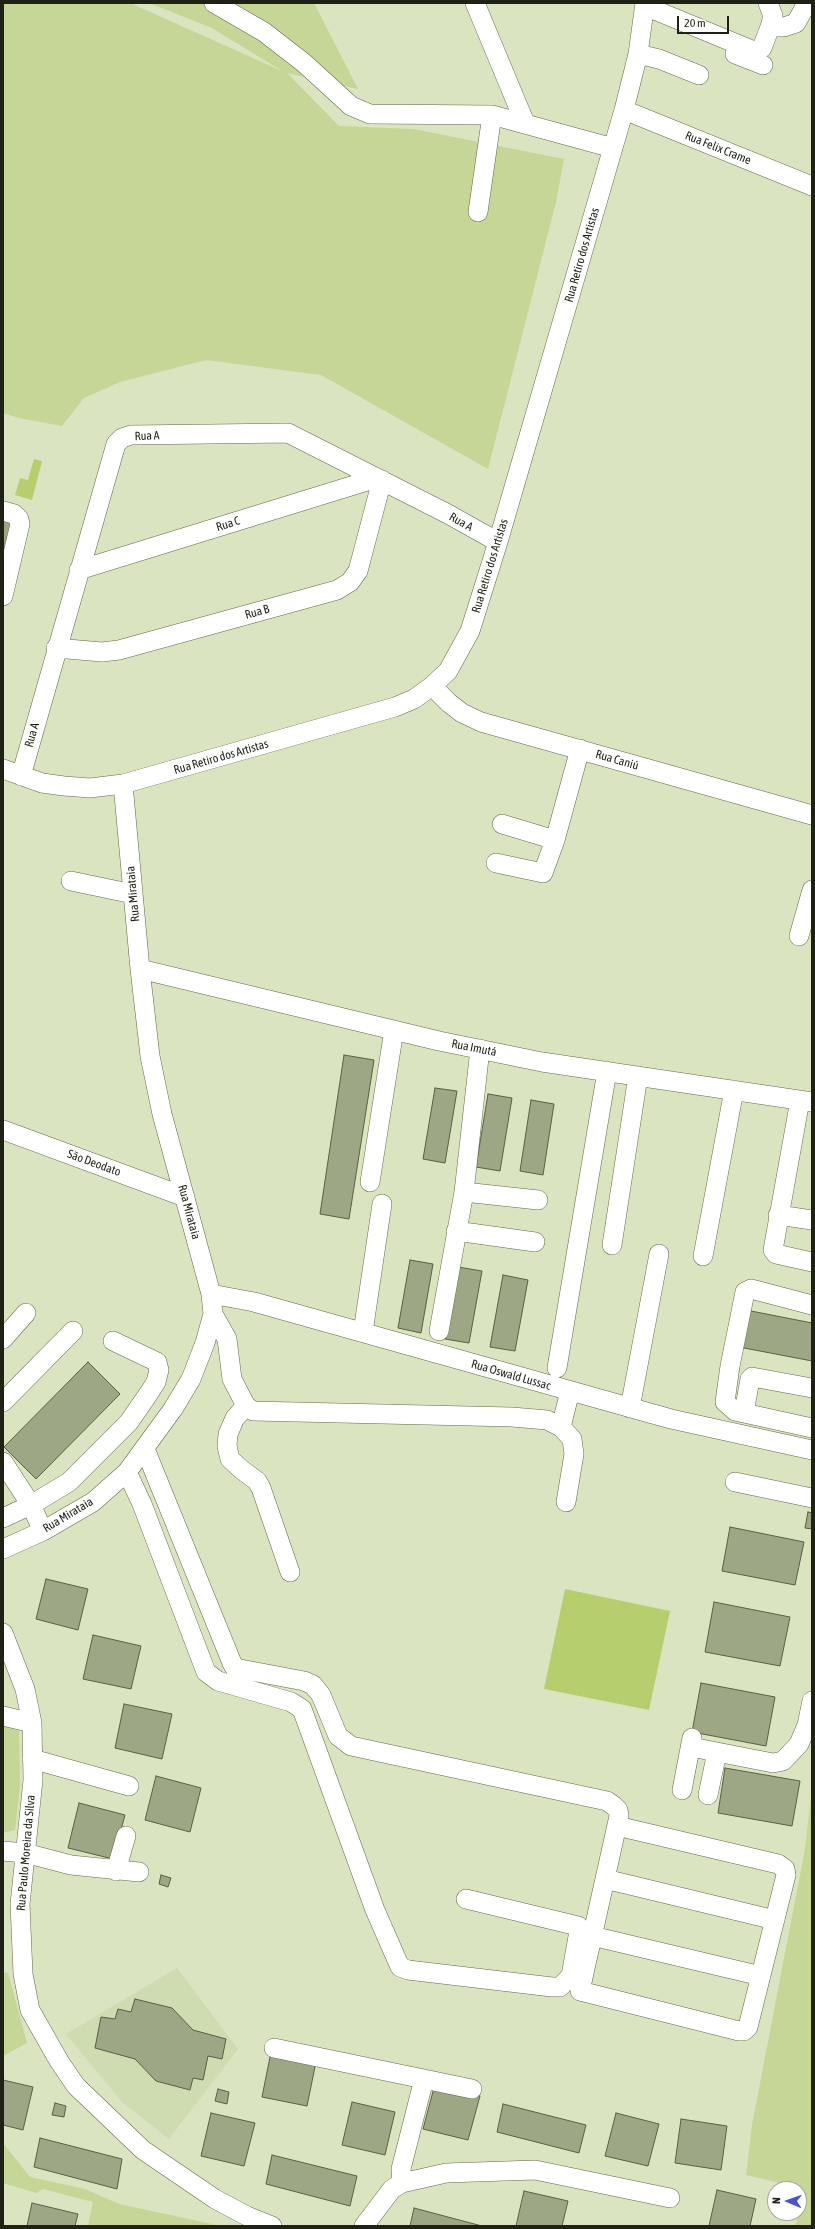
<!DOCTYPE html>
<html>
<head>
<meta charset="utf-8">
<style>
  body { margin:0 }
  #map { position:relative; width:815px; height:2229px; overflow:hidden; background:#dae4c1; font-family:"Asap Condensed",sans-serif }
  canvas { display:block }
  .frame { position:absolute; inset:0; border:4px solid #1e2114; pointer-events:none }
  .north { position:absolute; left:767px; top:2181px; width:40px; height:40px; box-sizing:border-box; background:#fff; border:1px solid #a5a6a1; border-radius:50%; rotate:272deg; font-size:11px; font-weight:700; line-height:16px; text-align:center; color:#1e2114 }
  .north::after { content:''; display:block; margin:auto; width:14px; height:18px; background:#4854c9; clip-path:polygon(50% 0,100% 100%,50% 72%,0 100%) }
  .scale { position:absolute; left:677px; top:16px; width:52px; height:18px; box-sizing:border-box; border:2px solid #1e2114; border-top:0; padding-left:5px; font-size:12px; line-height:14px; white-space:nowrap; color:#1e2114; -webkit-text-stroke:3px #fff; paint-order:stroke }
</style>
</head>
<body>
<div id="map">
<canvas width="815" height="2229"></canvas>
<div class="frame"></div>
<div class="north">N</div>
<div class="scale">20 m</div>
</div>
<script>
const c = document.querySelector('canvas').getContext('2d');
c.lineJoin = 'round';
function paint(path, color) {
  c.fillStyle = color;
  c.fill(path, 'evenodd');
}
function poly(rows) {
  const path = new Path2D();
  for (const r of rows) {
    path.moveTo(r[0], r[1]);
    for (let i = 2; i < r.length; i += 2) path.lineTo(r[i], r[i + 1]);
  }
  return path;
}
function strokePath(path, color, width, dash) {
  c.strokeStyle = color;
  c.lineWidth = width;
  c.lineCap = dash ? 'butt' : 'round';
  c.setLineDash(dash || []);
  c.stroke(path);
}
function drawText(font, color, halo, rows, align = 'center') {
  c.font = font + ' "Asap Condensed",sans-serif';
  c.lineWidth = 3;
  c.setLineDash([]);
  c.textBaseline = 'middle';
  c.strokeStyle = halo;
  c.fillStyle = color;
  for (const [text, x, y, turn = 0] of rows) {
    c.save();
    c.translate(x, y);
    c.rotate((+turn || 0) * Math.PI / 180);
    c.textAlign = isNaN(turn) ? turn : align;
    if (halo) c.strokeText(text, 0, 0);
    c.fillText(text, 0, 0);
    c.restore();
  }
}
paint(poly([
  [177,1968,238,2049,169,2139,122,2102,66,2034]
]), '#cfdbb1');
paint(poly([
  [3,3,130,3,282,71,212,28,149,3,314,3,358,89,287,73,339,126,414,129,564,159,556,202,488,469,321,375,206,360,120,382,84,398,62,426,19,418,3,413],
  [3,1724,19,1728,20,1786,15,1830,3,1833],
  [812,1788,812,2226,795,2226,804,2199,801,2188,746,2175,752,2125,805,1849],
  [3,1972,8,1973,27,2043,3,2056],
  [3,2143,30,2177,85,2189,119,2204,221,2226,88,2226,93,2202,43,2189,36,2193,3,2183]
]), '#c5d696');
paint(poly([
  [34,459,42,461,32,500,15,495,20,478,28,480],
  [565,1589,670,1611,649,1710,544,1689]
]), '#b7ce6f');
const building = poly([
  [3,520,13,523,3,559,3,520],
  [344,1055,374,1060,349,1219,320,1214,344,1055],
  [435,1088,457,1091,445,1163,423,1159,435,1088],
  [488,1094,512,1098,500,1171,476,1167,488,1094],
  [531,1100,554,1104,543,1175,520,1171,531,1100],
  [410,1260,433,1264,421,1333,398,1328,410,1260],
  [458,1267,482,1271,469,1343,445,1339,458,1267],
  [503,1275,528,1280,515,1351,490,1347,503,1275],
  [746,1310,812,1323,812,1361,739,1347,746,1310],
  [88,1362,120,1394,36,1479,4,1447,88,1362],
  [808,1512,812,1513,812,1529,805,1528,808,1512],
  [730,1527,804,1542,795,1585,722,1571,730,1527],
  [46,1579,88,1589,78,1630,36,1619,46,1579],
  [714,1602,790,1617,780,1666,705,1652,714,1602],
  [93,1635,141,1646,131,1689,83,1679,93,1635],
  [701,1683,775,1697,766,1746,692,1732,701,1683],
  [124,1704,172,1714,162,1759,115,1748,124,1704],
  [725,1768,800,1781,792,1826,718,1813,725,1768],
  [156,1776,201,1788,190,1832,145,1820,156,1776],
  [79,1803,125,1815,113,1859,68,1848,79,1803],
  [161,1875,171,1878,168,1887,159,1884,161,1875],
  [135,1999,172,2008,193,2030,226,2039,222,2059,208,2056,203,2080,193,2078,190,2090,156,2081,135,2059,95,2048,101,2017,115,2019,118,2009,131,2012,135,1999],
  [271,2052,316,2062,307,2106,262,2097,271,2052],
  [3,2080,33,2087,23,2130,3,2125,3,2080],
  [435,2084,480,2096,468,2140,423,2129,435,2084],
  [218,2089,229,2092,227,2104,215,2101,218,2089],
  [352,2102,395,2112,385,2155,342,2145,352,2102],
  [55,2103,66,2106,64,2117,52,2115,55,2103],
  [503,2104,586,2125,579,2153,497,2132,503,2104],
  [211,2113,255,2123,244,2166,201,2156,211,2113],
  [616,2113,659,2124,648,2166,605,2156,616,2113],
  [681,2119,727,2126,721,2170,675,2163,681,2119],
  [40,2138,122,2159,117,2189,34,2167,40,2138],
  [272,2155,357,2176,350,2206,266,2184,272,2155],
  [717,2190,756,2199,750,2226,709,2226,717,2190],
  [524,2191,568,2201,562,2226,516,2226,524,2191],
  [32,2203,78,2214,75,2226,27,2226,32,2203],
  [414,2208,482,2226,410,2226,414,2208]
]);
paint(building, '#9da685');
strokePath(building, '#586041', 1);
const minor = poly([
  [214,3,264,32,304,63,351,106,370,114,492,115,613,148],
  [475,3,525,123],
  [768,3,773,16,770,27],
  [645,6,754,51,762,48,770,27,784,27,796,23,807,3],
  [638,54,659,59,699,75],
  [735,54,763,65],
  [624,110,812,186],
  [478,212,492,115],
  [3,511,14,514,19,519,20,524,3,596],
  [79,570,377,478],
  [56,648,102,652,119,650,337,590,350,582,358,571,382,480],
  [432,686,449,703,462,713,481,722,812,815],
  [3,769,42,783,64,786,90,788,123,784,395,707,414,699,432,686,448,671,470,631,498,542,624,110,638,54,645,3],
  [21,776,116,444,122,438,131,435,288,433,448,514,498,542],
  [502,824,555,840],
  [496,863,543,873,555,840,580,749],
  [71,881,133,894],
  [799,936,812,890],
  [140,969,439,1041,542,1062,812,1102],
  [800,1100,773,1250,776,1254,812,1262],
  [3,1130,185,1197],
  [370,1182,394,1030],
  [464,1192,538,1200],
  [778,1215,812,1220],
  [456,1231,535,1242],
  [612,1245,638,1076],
  [703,1256,734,1090],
  [211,1294,254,1302,671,1419,812,1450],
  [812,1305,751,1289,745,1292,730,1366,725,1402,735,1411,812,1428],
  [213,1314,227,1339,232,1379,246,1406,253,1411,512,1417,547,1420,561,1427,572,1439,574,1454,566,1502],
  [439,1331,464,1192,480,1049],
  [363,1332,382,1204],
  [3,1339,26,1313],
  [557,1368,607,1071],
  [3,1402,73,1331],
  [246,1406,235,1418,228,1434,227,1446,230,1459,242,1470,257,1481,261,1488,290,1572],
  [630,1408,659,1254],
  [744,1413,750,1379,752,1377,812,1388],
  [561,1427,570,1391],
  [145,1449,232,1663,235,1668,304,1681,313,1685,321,1695,338,1736,351,1746,607,1801,614,1806,618,1810,619,1816,580,1991,739,2031,744,2031,748,2027,786,1875,785,1869,778,1864,617,1826],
  [3,1462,31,1505,43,1531],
  [127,1472,142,1504,206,1672,218,1681,291,1702,302,1709,375,1910,400,1967,408,1970,552,1987,560,1987,571,1976,579,1931,578,1926,466,1899],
  [735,1482,812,1498],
  [3,1518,31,1505,69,1482,129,1422,149,1393,156,1382,159,1370,157,1362,113,1341],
  [3,1549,43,1531,93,1502,127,1472,173,1409,191,1379,205,1343,213,1314,211,1294,162,1114,150,1056,140,969,123,784],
  [3,1633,25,1689,32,1723,33,1780,20,1904,23,1974,30,2010,59,2061,76,2086,143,2150,215,2199,247,2216,272,2226],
  [3,1716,32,1723],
  [691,1747,773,1763,783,1761,799,1744,807,1725,812,1701],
  [32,1759,129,1786],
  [682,1790,692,1738],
  [708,1795,717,1752],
  [3,1851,25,1853,71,1865,139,1872],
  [116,1871,126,1836],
  [605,1879,775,1920],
  [592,1936,761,1976],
  [274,2048,472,2089],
  [402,2183,401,2169,424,2079],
  [364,2226,392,2189,402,2183,446,2173,535,2170,670,2198]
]);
strokePath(minor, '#626a4b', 20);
strokePath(minor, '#fff', 19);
drawText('12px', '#1e2114', '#fff', [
  ["Rua Felix Crame",718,148,22],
  ["Rua Retiro dos Artistas",582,255,-74],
  ["Rua A",147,436,-2],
  ["Rua A",461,522,29],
  ["Rua C",228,524,-17],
  ["Rua Retiro dos Artistas",490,566,-73],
  ["Rua B",257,612,-16],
  ["Rua A",32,735,-74],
  ["Rua Retiro dos Artistas",221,757,-16],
  ["Rua Caniú",617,760,16],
  ["Rua Mirataia",133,894,-95],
  ["Rua Imutá",474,1048,11],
  ["São Deodato",94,1163,20],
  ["Rua Mirataia",189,1212,75],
  ["Rua Oswald Lussac",511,1375,16],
  ["Rua Mirataia",68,1515,-31],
  ["Rua Paulo Moreira da Silva",26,1853,-85]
]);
</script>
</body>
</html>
